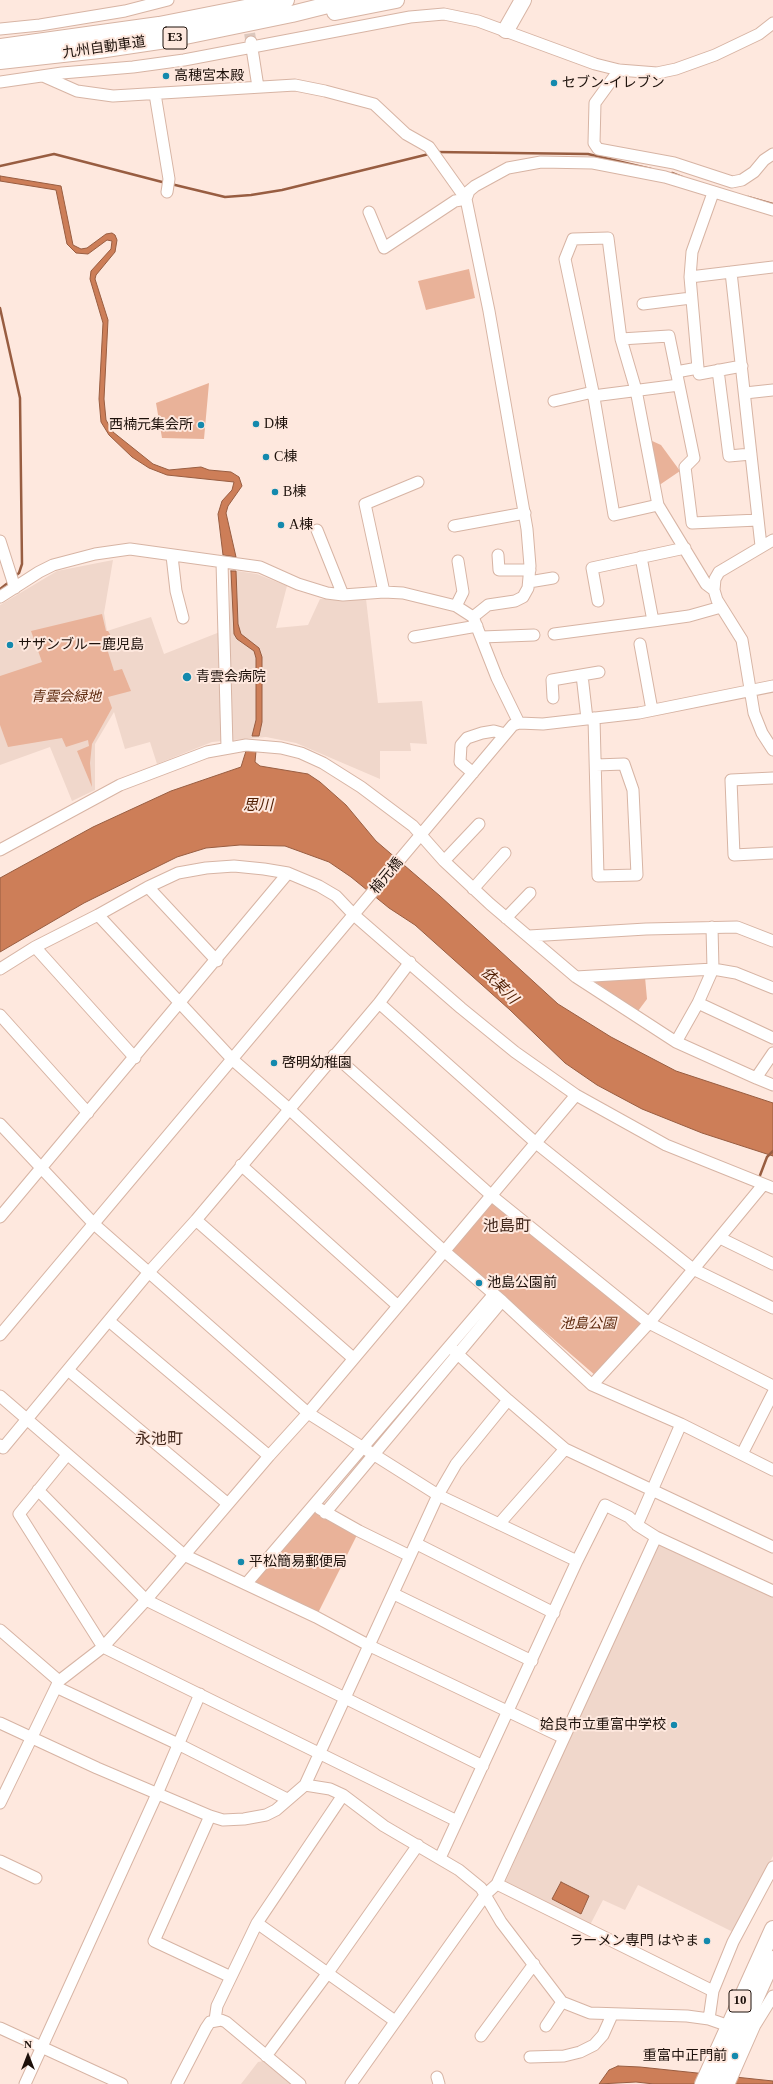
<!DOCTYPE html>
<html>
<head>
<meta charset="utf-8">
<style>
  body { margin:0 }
  #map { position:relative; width:773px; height:2084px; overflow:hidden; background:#fee8de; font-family:"Times New Roman",serif }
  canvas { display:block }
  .north { position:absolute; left:8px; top:2036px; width:40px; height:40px; -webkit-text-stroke:3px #fee8de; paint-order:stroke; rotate:0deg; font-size:11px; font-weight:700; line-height:16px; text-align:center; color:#1d110b }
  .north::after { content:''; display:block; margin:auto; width:14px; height:18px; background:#1d110b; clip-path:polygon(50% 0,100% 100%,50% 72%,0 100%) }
</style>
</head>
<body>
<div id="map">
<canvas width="773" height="2084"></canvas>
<div class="north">N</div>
</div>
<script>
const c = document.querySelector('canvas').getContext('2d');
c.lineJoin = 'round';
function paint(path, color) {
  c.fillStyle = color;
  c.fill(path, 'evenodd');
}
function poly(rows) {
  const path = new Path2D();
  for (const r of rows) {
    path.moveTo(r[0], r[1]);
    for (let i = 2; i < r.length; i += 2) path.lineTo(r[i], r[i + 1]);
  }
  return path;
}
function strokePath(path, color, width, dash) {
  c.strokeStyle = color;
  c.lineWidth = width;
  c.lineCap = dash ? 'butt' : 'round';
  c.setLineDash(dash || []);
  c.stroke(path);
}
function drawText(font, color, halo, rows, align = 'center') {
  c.font = font + ' "Times New Roman","Noto Sans JP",serif';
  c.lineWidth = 4;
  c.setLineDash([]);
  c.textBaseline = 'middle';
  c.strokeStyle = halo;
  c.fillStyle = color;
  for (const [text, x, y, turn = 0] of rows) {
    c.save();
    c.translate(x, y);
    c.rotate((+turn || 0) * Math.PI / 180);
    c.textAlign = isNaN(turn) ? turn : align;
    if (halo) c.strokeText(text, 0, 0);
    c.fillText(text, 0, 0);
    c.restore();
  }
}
paint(poly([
  [113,560,104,613,107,631,151,617,164,654,230,628,230,570,257,574,287,586,276,628,308,625,320,599,366,599,378,703,422,701,427,744,410,743,411,751,380,751,380,779,296,743,266,737,212,742,157,764,150,742,125,749,114,712,95,744,95,790,72,801,50,747,0,765,0,605,57,571],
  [658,1540,773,1594,773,1856,733,1932,638,1885,625,1910,603,1900,590,1925,504,1885],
  [264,2061,291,2084,241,2084,258,2062]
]), '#f0d7cb');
paint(poly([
  [469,269,475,298,426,310,418,281],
  [209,383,204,439,162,438,156,403],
  [650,440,661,445,680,471,658,486],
  [102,614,106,631,108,631,111,636,104,639,114,671,122,669,131,691,108,697,112,708,92,744,90,763,92,787,77,751,89,746,88,740,66,747,62,738,8,747,0,725,0,676,42,662,31,631],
  [645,977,647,999,638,1011,591,979],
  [494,1201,642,1324,596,1376,452,1251],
  [313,1504,359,1531,316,1617,246,1584]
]), '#e9b299');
const water = poly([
  [0,176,61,186,73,245,81,249,87,248,106,234,112,233,115,235,117,240,115,252,96,275,95,279,108,320,104,399,106,420,113,432,153,464,169,470,201,467,209,470,231,472,239,477,242,486,228,506,226,513,236,557,223,555,218,514,222,501,232,490,234,482,167,475,149,468,132,457,109,435,101,422,99,399,103,323,90,279,91,271,111,249,112,241,107,240,88,254,76,253,67,244,56,190,0,181,0,176],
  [231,571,236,571,238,624,241,634,259,648,262,657,262,722,259,736,252,736,256,720,256,658,254,651,237,639,234,634,231,571],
  [246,751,256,751,255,762,260,766,308,774,320,782,346,805,376,841,440,896,558,1004,611,1037,676,1071,773,1103,773,1156,702,1133,642,1109,597,1085,565,1063,510,1010,415,925,389,908,351,877,329,862,285,846,240,845,206,848,177,857,84,903,0,952,0,878,93,827,171,791,241,767,246,751],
  [561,1882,589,1896,581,1914,552,1899,561,1882],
  [618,2066,640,2067,773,2081,773,2084,654,2084,636,2082,599,2084,609,2070,618,2066]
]);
paint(water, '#cd7e58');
strokePath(water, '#985d41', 1);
strokePath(poly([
  [436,152,588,154,651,169],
  [0,166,54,154,166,183],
  [672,173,682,177],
  [171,184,225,197,251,195,282,190,429,154],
  [748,197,773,204],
  [0,308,20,398,22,564,19,573,14,577],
  [0,589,9,582],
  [759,1178,767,1157,773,1151]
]), '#985d41', 2.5);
strokePath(poly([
  [247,17,251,42]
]), '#dcc8be', 11, [11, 5.5]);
const minor = poly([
  [0,29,40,25,125,11,168,0],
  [251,42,258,87],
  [619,70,595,103,594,143,598,149,674,163,732,182,742,180,754,172,764,160,773,154],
  [43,76,77,91,113,96,295,85,325,91,374,104,406,134,429,147,466,199,489,311,527,529,530,566,528,588,523,597,515,601,488,605,473,617],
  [0,82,62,73,133,67,184,60,410,17,444,14,478,21,595,64,619,70,657,73,676,69,715,55,759,34,773,23],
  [155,94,169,179,167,192],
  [713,193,692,252,690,277,698,368,699,374,742,366],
  [466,199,469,191,475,186,508,168,541,162,593,163,665,177,773,210],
  [369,212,384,248,455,201,466,199],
  [731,272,761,546],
  [690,277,773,267],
  [643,304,691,298],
  [621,339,669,336,694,458,685,467,692,523,758,520],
  [718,370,729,456,751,454],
  [676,372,698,368],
  [745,393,773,390],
  [593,396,679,385],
  [554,401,593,392],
  [658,505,614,515,593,392,565,259,573,239,608,238,621,339,636,390,658,505,706,584,714,590],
  [454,526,525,513],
  [317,530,343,595],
  [773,540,719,572,715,579,714,590,717,600,742,640,754,713,762,733,773,750],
  [0,541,15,588],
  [498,555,499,570,530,570],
  [172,556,176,591,183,618],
  [222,562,227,747],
  [529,582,553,578],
  [384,592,365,504,418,482],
  [0,597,39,572,53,565,95,554,130,549,260,567,298,584,327,593,343,595,384,592,403,593,456,606,473,617,497,678,519,723],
  [598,601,592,568,685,548],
  [456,606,463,592,458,561],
  [653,621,689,616,721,607],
  [554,634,653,621,641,557],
  [414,637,477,626],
  [482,637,534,635],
  [640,644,652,710],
  [582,675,587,719],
  [553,698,552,680,599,672],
  [594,718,598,876,637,875,633,790,624,764,596,765],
  [473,773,460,762,461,745,467,738,482,733,494,731,505,734],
  [773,778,731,780,734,855,773,853],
  [0,850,120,785,207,752,246,745,281,748,301,753,323,763,361,787,413,826,444,861,490,904,576,977,676,1042,756,1078],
  [444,861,479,824],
  [148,887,217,961],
  [473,889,505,853],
  [98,915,233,1060,289,1109,444,1251,502,1301,592,1385,681,1424,773,1470],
  [506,918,530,893],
  [529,936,646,929,737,927,773,941],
  [35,947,135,1058],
  [0,969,35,947,98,915,148,887,178,873,206,868,234,866,264,869,288,873,319,886,336,896,354,915,461,1008,515,1052,576,1095,666,1145,773,1188],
  [576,977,713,969,736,973,773,988],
  [379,1003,536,1143,693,1269,773,1308],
  [698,1003,773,1038],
  [0,1015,88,1113],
  [676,1042,698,1003,713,969,712,927],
  [773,1053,756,1078,773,1085],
  [334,1055,492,1196,649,1323,773,1386],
  [0,1124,94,1224,308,1413,438,1495,577,1561,605,1505,629,1517,637,1525,656,1537,773,1591],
  [241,1165,398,1306],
  [0,1217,288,873],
  [196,1220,353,1358],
  [720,1238,773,1264],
  [109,1321,269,1456],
  [0,1335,513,725,519,723,543,724,639,713,773,686],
  [450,1347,508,1400,565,1449,773,1547],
  [68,1370,228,1504],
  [592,1385,649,1323,763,1185],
  [0,1396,184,1555,316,1617,370,1646,564,1738],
  [0,1445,3,1448,149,1272,196,1220,379,1003,410,962],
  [742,1454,773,1393],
  [67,1455,19,1514,103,1647,457,1821],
  [38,1490,146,1600,483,1766],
  [320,1509,359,1531,410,1556],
  [325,1513,502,1301],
  [499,1524,565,1449],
  [637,1525,681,1424],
  [417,1544,554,1613],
  [246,1584,494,1294],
  [394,1594,532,1661],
  [0,1630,59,1681],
  [56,1687,178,1744,287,1799],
  [0,1723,97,1768,210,1816,223,1820,244,1819,266,1815,276,1810,305,1785,330,1789,343,1795,384,1826,459,1870,481,1888,501,1922,562,2002,590,2013,687,2016,709,2019,729,2026],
  [305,1785,438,1495,456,1464,508,1400],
  [0,1803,59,1681,103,1647,146,1600,269,1456,308,1413,576,1095],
  [210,1816,154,1941,231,1977],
  [440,1858,577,1561],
  [0,1861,36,1878],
  [497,1884,713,1991],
  [257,1923,395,2021],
  [709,2019,713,1991,733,1942,773,1867],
  [215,2020,217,2006,257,1923,343,1795],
  [546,2026,562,2002],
  [0,2028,122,2084],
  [481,2036,534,1964],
  [266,2056,327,1974,418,1845],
  [530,2057,564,2056,580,2052,594,2045,603,2035,612,2015],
  [437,2077,439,2084],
  [25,2084,157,1794,200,1694],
  [177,2084,206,2028,210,2022,221,2020,226,2022,300,2084],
  [351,2084,486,1894,497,1884,656,1537],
  [729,2084,755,2025,773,1996]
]);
const highway = poly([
  [335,12,396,0],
  [506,30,523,0],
  [0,47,159,25,286,0],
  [0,61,99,50,166,40,292,14,348,0],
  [703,2084,773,1929],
  [717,2084,773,1959]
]);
strokePath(minor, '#d7b4a4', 13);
strokePath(highway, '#d7b4a4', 18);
strokePath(minor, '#fff', 11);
strokePath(highway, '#fff', 16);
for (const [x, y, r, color] of [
  [166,76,4,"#1489ad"],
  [554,83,4,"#1489ad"],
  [256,424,4,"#1489ad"],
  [201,425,4,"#1489ad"],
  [266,457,4,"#1489ad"],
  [275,492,4,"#1489ad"],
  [281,525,4,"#1489ad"],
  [10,645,4,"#1489ad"],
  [187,677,5,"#1489ad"],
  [274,1063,4,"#1489ad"],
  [479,1283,4,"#1489ad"],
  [241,1562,4,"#1489ad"],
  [674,1725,4,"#1489ad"],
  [707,1941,4,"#1489ad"],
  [735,2056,4,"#1489ad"]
]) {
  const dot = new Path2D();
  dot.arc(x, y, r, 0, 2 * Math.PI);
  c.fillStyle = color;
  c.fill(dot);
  strokePath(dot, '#fee8de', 1.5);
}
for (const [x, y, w] of [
  [175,38,24],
  [740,2001,22]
]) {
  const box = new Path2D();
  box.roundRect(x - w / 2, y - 11, w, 22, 3);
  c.fillStyle = '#fee8de';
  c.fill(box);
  strokePath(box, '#1d110b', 1);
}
drawText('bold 13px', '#1d110b', null, [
  ["E3",175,38],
  ["10",740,2001]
]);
drawText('14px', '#1d110b', '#fee8de', [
  ["九州自動車道",104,48,-8],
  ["楠元橋",387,876,-50]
]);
drawText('14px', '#1d110b', '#fee8de', [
  ["高穂宮本殿",174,76],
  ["セブン-イレブン",562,83],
  ["D棟",264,424],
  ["西楠元集会所",193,425,"right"],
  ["C棟",274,457],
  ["B棟",283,492],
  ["A棟",289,525],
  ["サザンブルー鹿児島",18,645],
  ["青雲会病院",196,677],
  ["啓明幼稚園",282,1063],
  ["池島公園前",487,1283],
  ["平松簡易郵便局",249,1562],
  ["姶良市立重富中学校",666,1725,"right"],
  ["ラーメン専門 はやま",699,1941,"right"],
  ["重富中正門前",727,2056,"right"]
], 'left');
drawText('italic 14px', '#602c11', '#fee8de', [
  ["青雲会緑地",66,697],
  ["池島公園",588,1324]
]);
drawText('italic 15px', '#4f1d00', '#fee8de', [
  ["思川",258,806],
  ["依某川",499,986,45]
]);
drawText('16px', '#44291d', '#fee8de', [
  ["池島町",507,1227],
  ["永池町",159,1440]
]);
</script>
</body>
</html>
